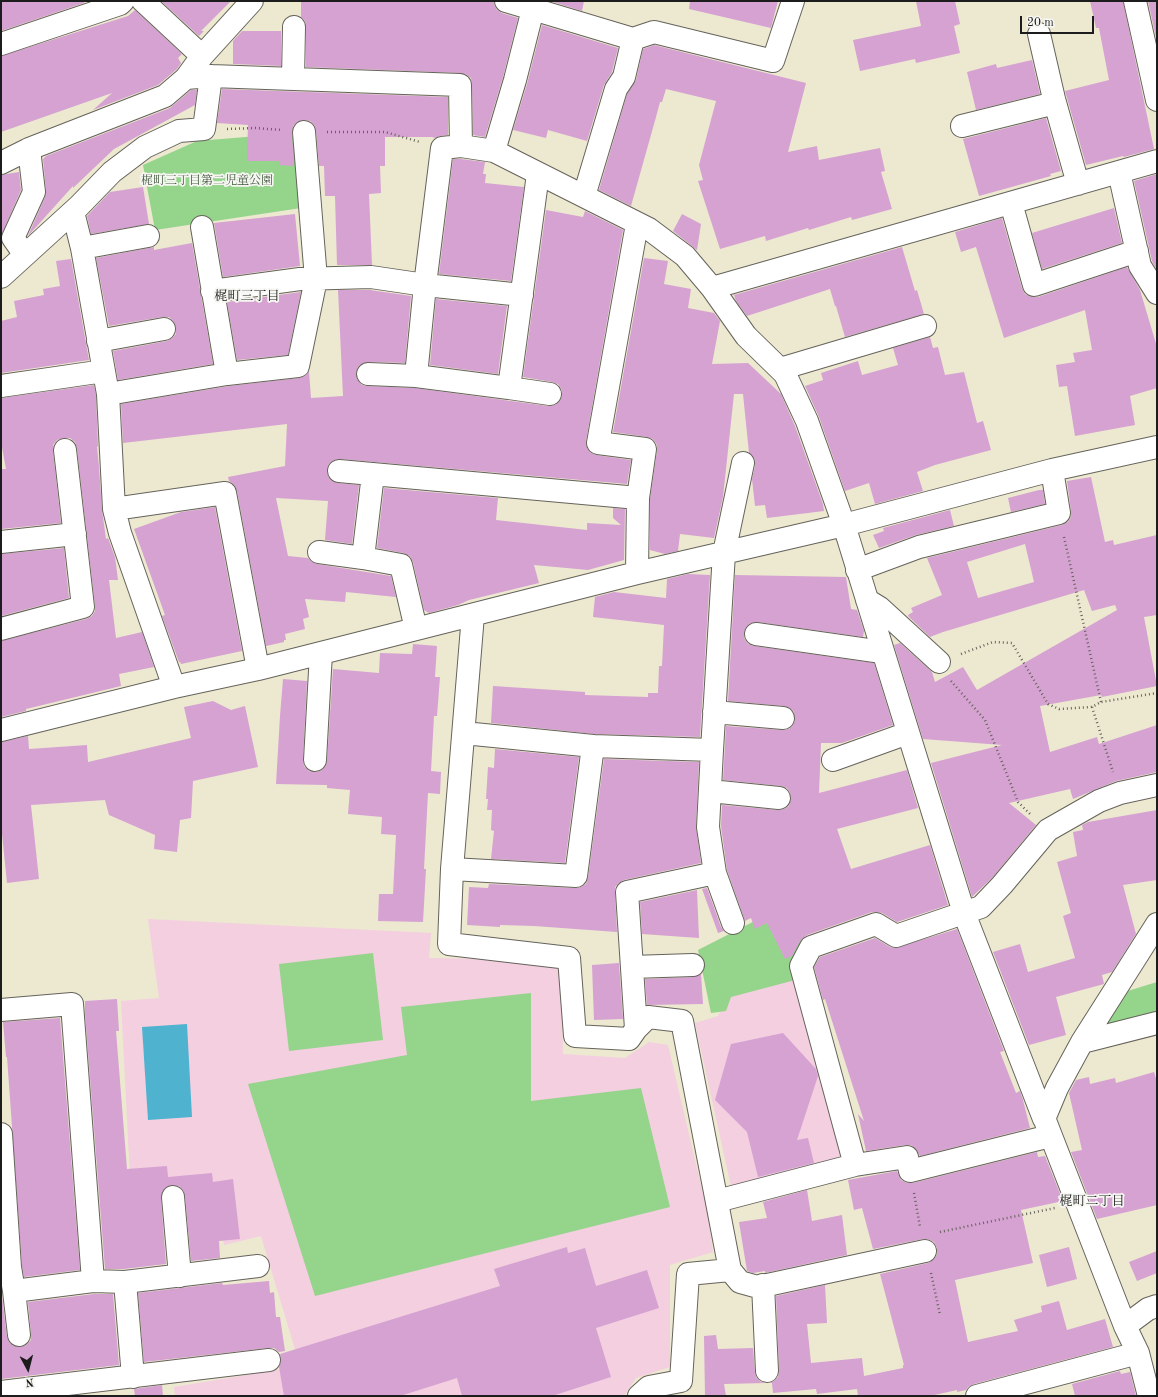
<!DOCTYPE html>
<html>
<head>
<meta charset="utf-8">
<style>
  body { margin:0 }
  #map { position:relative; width:1158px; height:1397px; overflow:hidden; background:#ede8d0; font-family:"Old Standard TT",serif }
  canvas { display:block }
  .frame { position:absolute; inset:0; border:2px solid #1c1c1c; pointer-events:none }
  .north { position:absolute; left:8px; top:1349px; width:40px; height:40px; -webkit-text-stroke:3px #f6f6f2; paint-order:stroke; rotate:173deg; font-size:11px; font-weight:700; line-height:16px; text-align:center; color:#1c1c1c }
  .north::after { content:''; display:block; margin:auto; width:14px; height:18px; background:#1c1c1c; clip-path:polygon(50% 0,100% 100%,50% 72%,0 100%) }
  .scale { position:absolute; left:1020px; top:16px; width:74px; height:18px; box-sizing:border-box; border:2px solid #1c1c1c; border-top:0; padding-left:5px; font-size:12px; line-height:14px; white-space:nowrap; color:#1c1c1c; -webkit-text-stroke:3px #f6f6f2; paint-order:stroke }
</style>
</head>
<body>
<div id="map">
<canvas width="1158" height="1397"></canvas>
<div class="frame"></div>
<div class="north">N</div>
<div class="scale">20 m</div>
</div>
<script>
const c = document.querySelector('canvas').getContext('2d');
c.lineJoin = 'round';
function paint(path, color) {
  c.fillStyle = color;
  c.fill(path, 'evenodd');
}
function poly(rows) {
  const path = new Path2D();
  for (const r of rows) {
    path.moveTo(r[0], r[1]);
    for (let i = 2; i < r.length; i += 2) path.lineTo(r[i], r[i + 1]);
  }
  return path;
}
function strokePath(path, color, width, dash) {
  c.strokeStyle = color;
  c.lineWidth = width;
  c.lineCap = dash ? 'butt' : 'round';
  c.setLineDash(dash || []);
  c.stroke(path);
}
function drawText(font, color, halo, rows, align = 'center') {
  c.font = font + ' "Old Standard TT","Noto Serif JP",serif';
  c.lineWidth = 3.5;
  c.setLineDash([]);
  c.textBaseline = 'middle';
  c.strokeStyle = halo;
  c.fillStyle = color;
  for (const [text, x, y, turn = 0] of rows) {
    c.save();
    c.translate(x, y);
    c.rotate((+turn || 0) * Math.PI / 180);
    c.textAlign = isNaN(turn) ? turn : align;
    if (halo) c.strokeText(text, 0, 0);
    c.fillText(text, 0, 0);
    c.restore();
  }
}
paint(poly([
  [148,919,431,933,429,958,550,960,561,970,563,1054,625,1058,649,1042,668,1045,708,1215,713,1252,670,1265,670,1367,636,1378,624,1396,175,1396,174,1387,300,1366,261,1236,224,1245,216,1186,131,1197,121,1001,159,998],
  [793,975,804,1022,833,1104,848,1164,732,1191,695,1023,718,1016,727,998]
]), '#f3cfe0');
paint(poly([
  [258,136,299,137,301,208,155,230,143,165,197,141],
  [788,904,806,942,799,979,731,997,726,1011,711,1013,698,950],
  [373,953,383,1040,289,1051,279,964],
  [1157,982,1157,1018,1099,1033,1121,993],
  [531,993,531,1101,641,1088,670,1207,315,1296,248,1084,407,1055,401,1007]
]), '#94d48b');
paint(poly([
  [187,1024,192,1117,148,1120,142,1027]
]), '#4fb2ce');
paint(poly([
  [1,1,84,1,84,3,1,31],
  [161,1,231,1,201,31,204,31,199,36],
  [301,1,494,1,494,4,497,10,502,13,518,18,503,77,485,137,473,135,472,85,471,78,466,74,460,73,306,67,306,27,305,21,301,17],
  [550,1,584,1,582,11],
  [690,1,778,1,771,28,689,9],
  [916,1,955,1,960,24,954,26,960,53,916,63,915,59,860,71,853,40,921,26],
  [1090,1,1123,1,1154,149,1124,157,1123,156,1086,165,1065,91,1109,80,1099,28,1096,28],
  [1148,1,1157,1,1157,42],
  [135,10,182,54,178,58,181,63,177,69,158,85,93,110,112,93,1,132,1,56,128,16],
  [542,25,618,48,612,72,604,85,587,141,548,130,546,138,513,130,527,84],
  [242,31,281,31,281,66,233,64,233,41],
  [654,45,806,83,788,152,817,146,819,160,880,148,885,171,881,172,892,209,852,220,851,217,809,230,808,228,766,241,765,236,720,249,698,181,703,180,699,165,716,101,666,89,662,102,660,102,656,117,631,206,599,190,627,94,636,80,643,49],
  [1032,60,1040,94,976,110,967,72,996,64,997,68],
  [222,89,448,97,448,135,440,136,435,138,432,137,385,137,385,166,380,166,381,193,369,194,372,265,337,265,335,196,325,196,324,166,319,166,316,131,314,125,310,121,303,120,297,122,293,126,292,133,294,166,279,165,279,161,247,161,248,125,217,123],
  [191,90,197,90,195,105,114,149,73,188,73,186,28,236,45,197,46,191,43,159,46,156,170,108],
  [1046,118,1061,171,1050,174,1051,176,979,196,963,139],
  [453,159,461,159,485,162,483,174,486,174,485,183,524,187,511,281,439,274],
  [19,172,21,190,1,236,1,175],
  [1157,174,1157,270,1152,261,1134,181],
  [143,187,149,224,91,234,87,216,110,192],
  [1114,208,1122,243,1042,269,1032,233],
  [546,210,583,217,585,211,623,230,586,441,587,448,591,453,596,455,631,460,627,484,340,459,334,460,329,464,327,469,328,476,332,481,338,483,359,485,352,544,325,540,328,501,276,498,288,556,308,558,312,562,317,564,391,576,396,597,346,592,345,602,305,599,309,617,303,619,305,629,285,634,286,640,284,640,284,642,266,646,237,491,234,485,229,481,228,477,285,466,287,424,123,443,121,404,229,386,299,378,306,375,309,371,311,398,343,396,338,290,370,290,411,296,405,363,369,362,363,363,358,367,356,373,357,379,362,385,367,386,415,388,548,406,555,405,560,401,562,396,562,390,558,384,552,382,523,377],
  [295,214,300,266,223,277,214,223],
  [682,214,701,224,697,250,673,231],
  [1002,218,1022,288,1025,294,1031,297,1038,297,1127,267,1140,290,1157,347,1157,388,1130,396,1135,425,1075,436,1067,386,1059,387,1056,365,1075,362,1073,353,1092,350,1085,310,1004,338,976,247,961,252,955,232],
  [192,243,213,364,118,380,113,351,167,341,172,338,176,334,176,327,173,321,169,317,162,317,109,326,96,258,154,247,154,250],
  [902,247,915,291,917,290,924,314,845,337,836,306,835,306,830,289,747,316,736,301,734,295],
  [644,258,668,261,664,284,691,289,688,308,714,313,720,321,712,364,748,363,781,394,795,426,823,504,824,511,767,518,765,505,755,506,752,479,755,466,755,460,749,453,743,394,734,394,723,497,714,538,680,534,678,551,665,554,650,550,650,499,657,451,657,445,653,439,647,437,613,432],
  [71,259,89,360,1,373,1,321,17,317,14,301,44,295,43,289,60,286,56,261],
  [301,292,288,355,237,360,227,302],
  [436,299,507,306,498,374,430,365],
  [930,337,933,348,938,347,945,375,964,372,977,423,983,421,991,450,935,465,917,472,923,491,875,504,869,483,845,491,819,417,805,386,823,380,821,373,858,361,862,375,898,365,893,348],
  [94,385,96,395,98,446,97,447,99,467,102,510,106,539,108,538,115,557,118,580,109,580,116,638,142,632,154,667,119,674,121,686,26,709,26,711,1,717,1,641,86,619,92,616,95,611,95,606,77,449,75,442,70,438,63,438,57,440,53,445,53,451,61,523,1,529,1,469,6,469,1,442,1,398],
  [1091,477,1105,542,1113,540,1114,545,1157,535,1157,615,1144,617,1157,686,1102,697,1101,695,1040,706,1050,752,1097,737,1099,744,1157,725,1157,772,1116,781,1073,799,1070,789,1009,803,1036,825,993,877,972,897,931,763,1002,745,923,739,894,645,900,643,932,672,935,682,963,667,977,690,1117,610,1115,605,1092,611,1084,590,943,632,930,637,909,617,908,615,913,612,911,608,942,595,927,558,1062,525,1068,522,1071,517,1071,511,1067,481],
  [1025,544,1034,582,978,598,967,562],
  [384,488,498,498,496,520,587,530,587,523,621,525,613,518,613,508,625,509,624,560,588,570,534,565,539,583,469,600,458,605,429,613,424,610,413,562,410,556,403,553,377,548],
  [1039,490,1043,490,1045,504,1011,512,1008,498],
  [215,507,242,651,181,664,180,662,179,662,162,616,165,615,134,529,181,512],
  [950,510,954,526,916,535,879,548,873,535,884,531,883,528],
  [64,548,69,598,1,616,1,554],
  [688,574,710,575,700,737,594,734,491,723,493,686,585,692,585,695,648,697,648,693,658,693,659,666,662,666,664,625,593,617,595,597,614,592,666,598,667,579],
  [735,575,846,577,851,609,857,610,864,631,863,637,757,622,751,623,746,627,744,633,744,638,748,644,754,646,874,663,893,725,842,743,821,743,819,793,907,770,918,808,837,829,851,869,930,845,948,905,897,922,882,913,877,912,872,912,807,935,800,941,792,956,785,959,767,923,755,929,751,918,745,921,727,870,721,826,722,805,778,810,784,809,789,806,791,799,790,793,787,788,781,786,723,780,726,726,782,730,789,729,793,725,795,719,794,712,790,708,784,706,728,701],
  [413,644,437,646,435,677,440,677,437,716,434,716,431,771,441,772,440,794,428,793,424,869,426,869,423,922,378,921,379,894,393,894,396,835,381,834,382,817,348,814,350,790,327,788,327,785,276,784,280,716,283,679,307,681,303,760,304,766,309,771,314,772,320,771,325,767,327,761,333,669,379,673,380,653,412,654],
  [213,701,231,710,245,706,258,767,193,781,191,818,180,820,177,852,154,849,155,835,109,815,105,800,31,805,39,879,7,883,1,824,1,742,28,736,29,749,87,745,88,762,191,738,184,707],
  [495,749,579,757,565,863,491,859,494,831,491,830,492,810,487,810,488,799,486,799,488,767,494,768],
  [604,759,699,762,696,826,701,863,624,880,619,883,615,887,615,893,617,932,534,926,500,925,500,927,467,925,469,887,488,888,489,884,575,888,581,887,586,884,588,878],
  [1157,810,1157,880,1123,885,1136,934,1112,972,1102,975,1104,984,1056,997,1066,1035,1029,1045,993,952,1020,944,1028,972,1075,958,1063,916,1071,913,1057,862,1077,856,1073,832,1083,830,1082,825,1088,822],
  [707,888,721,927,724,931,718,933,702,889],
  [697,890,699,938,642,934,640,902],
  [957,929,1004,1051,1000,1052,1016,1093,1020,1091,1023,1100,1030,1128,920,1156,916,1149,911,1145,905,1145,866,1151,858,1114,864,1121,825,999,823,1000,814,967,820,957,875,938,890,947,895,948],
  [619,963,623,1019,594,1020,592,965],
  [701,974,703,1004,647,1005,645,979,693,977],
  [117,999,119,1031,116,1031,127,1169,167,1166,168,1177,212,1173,213,1182,233,1179,240,1239,219,1241,220,1258,191,1261,185,1196,183,1190,179,1186,172,1185,166,1187,162,1192,161,1198,166,1264,124,1269,105,1269,85,1014,85,1001],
  [60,1018,80,1270,24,1277,22,1266,7,1057,6,1057,3,1022],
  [783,1033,816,1069,818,1076,797,1140,808,1138,814,1163,758,1177,747,1132,715,1100,731,1044],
  [1154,1072,1157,1082,1157,1205,1097,1219,1071,1152,1082,1150,1069,1093,1076,1080,1089,1077,1090,1084,1115,1078,1116,1083],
  [1037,1152,1038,1157,1045,1156,1063,1201,1021,1210,1033,1263,955,1280,968,1342,1018,1331,1014,1320,1042,1312,1041,1306,1059,1301,1067,1330,1105,1319,1113,1347,974,1384,968,1387,966,1390,957,1392,957,1390,930,1396,858,1396,857,1389,817,1394,816,1389,773,1393,772,1383,769,1383,774,1381,778,1377,779,1370,776,1296,825,1285,827,1323,807,1324,811,1363,862,1358,864,1376,903,1368,903,1365,904,1365,880,1274,928,1263,933,1260,937,1255,937,1248,934,1242,928,1239,923,1239,873,1249,862,1208,854,1210,848,1180,897,1171,901,1180,907,1183,913,1183],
  [807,1190,812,1221,842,1215,847,1255,765,1273,765,1271,753,1273,747,1271,739,1222,767,1218,763,1202],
  [567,1247,568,1253,585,1248,596,1286,647,1270,659,1308,596,1328,611,1377,552,1396,462,1396,457,1378,400,1396,284,1396,279,1367,281,1359,280,1354,500,1286,494,1269],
  [1069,1247,1077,1279,1047,1287,1039,1255],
  [1157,1251,1157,1273,1137,1281,1129,1262],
  [269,1281,270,1293,274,1292,276,1317,280,1317,285,1351,279,1352,274,1348,268,1348,144,1362,138,1293,222,1283,223,1285],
  [1,1289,7,1337,9,1342,14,1346,20,1347,26,1345,31,1340,31,1334,28,1302,94,1294,113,1294,119,1365,1,1379],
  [716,1335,718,1349,753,1348,755,1372,756,1377,761,1382,766,1383,724,1384,726,1396,705,1396,704,1336],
  [1120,1371,1121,1374,1130,1372,1136,1396,1075,1396,1072,1384],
  [162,1385,163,1396,135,1396,134,1389]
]), '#d5a2d2');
const minor = poly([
  [143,1,202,56],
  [506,1,633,39,654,32,773,61,793,1],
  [1135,1,1157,100],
  [1039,34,1054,99,1078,184],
  [1,44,120,4,123,1],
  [186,78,211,76,460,85,461,146],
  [293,79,294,27],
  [962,126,1055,103],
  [494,151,515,80,535,1],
  [1157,161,712,288,746,336,785,374,807,421,844,525,964,913,1044,1119,1057,1088,1082,1042,1157,924],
  [1,163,29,149,165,96,186,78,202,56,252,1],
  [1119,172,1140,266,1157,293],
  [538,174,509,388,416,376,425,285,442,148,461,146,494,151,649,229,685,256,712,288],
  [584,196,616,89,624,77,633,39],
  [1011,203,1034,285,1137,251],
  [73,212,82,248,108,394,114,509,120,533,174,687],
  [637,224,598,443,645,449,638,498],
  [202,227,227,374],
  [82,248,148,236],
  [25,255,13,238,34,192,29,149],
  [1,277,79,206,112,172,145,147,179,131,204,129,211,76],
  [212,291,300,279,371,277,425,285,522,295],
  [98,341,164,329],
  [780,369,925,326],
  [368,374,416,376],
  [1,386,104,371],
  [509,388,550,394],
  [108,394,227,374,298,366,316,279,304,132],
  [339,471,638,498,637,573],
  [373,474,363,558,401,565,416,629],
  [114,509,225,493,258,669],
  [1,542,75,534],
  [319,552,363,558],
  [857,570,919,547,1059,513,1052,470],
  [867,600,880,608,939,662],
  [473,615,452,869,449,944,569,958,575,1036,629,1039,636,1029,648,1017,682,1021,730,1270,688,1274,681,1381,649,1387,639,1396],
  [1,629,83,607,65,450],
  [756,634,882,652],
  [714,712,783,718],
  [1,730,174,687,258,669,637,573,844,525,1052,470,1157,447],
  [593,746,712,750,724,553,743,463],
  [315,760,321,653],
  [833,760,908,733],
  [710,791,779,798],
  [452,869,576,876,593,746,464,733],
  [715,873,733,923],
  [632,967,693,965],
  [1,1010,72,1004,93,1281],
  [636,1029,627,892,715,873,708,827,712,750],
  [1082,1042,1157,1023],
  [1046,1123,1125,1326,1138,1353,1149,1396],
  [1,1134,10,1267,1,1268],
  [855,1165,801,966,811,947,876,924,896,936,981,907,1002,885,1048,830,1099,801,1120,793,1157,785],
  [173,1197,180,1276],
  [717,1201,855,1165,907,1157,910,1171,1050,1136],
  [10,1267,14,1291,93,1281,125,1282,258,1266],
  [730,1270,740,1282,758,1287,925,1251],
  [125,1282,133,1377],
  [763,1285,767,1371],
  [14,1291,19,1335],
  [1125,1326,1148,1309,1157,1306],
  [1,1392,269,1360],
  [977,1396,1138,1353]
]);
strokePath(minor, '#65635b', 24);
strokePath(poly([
  [227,129,255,128,282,130],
  [327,132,385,132,420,142],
  [1064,537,1101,702],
  [961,654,993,642,1012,643,1048,704,1059,709,1092,707,1101,702,1157,693],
  [951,681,985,720,1018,802,1030,814],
  [1092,707,1113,772],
  [914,1193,920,1227],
  [940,1232,1055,1208],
  [931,1273,940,1315]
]), '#65635b', 2.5, [1, 3]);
strokePath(minor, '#fff', 22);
drawText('12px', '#465c43', '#f6f6f2', [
  ["梶町三丁目第二児童公園",207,181]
]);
drawText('13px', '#1c1c1c', '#f6f6f2', [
  ["梶町三丁目",247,297],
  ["梶町二丁目",1092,1202]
]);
</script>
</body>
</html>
